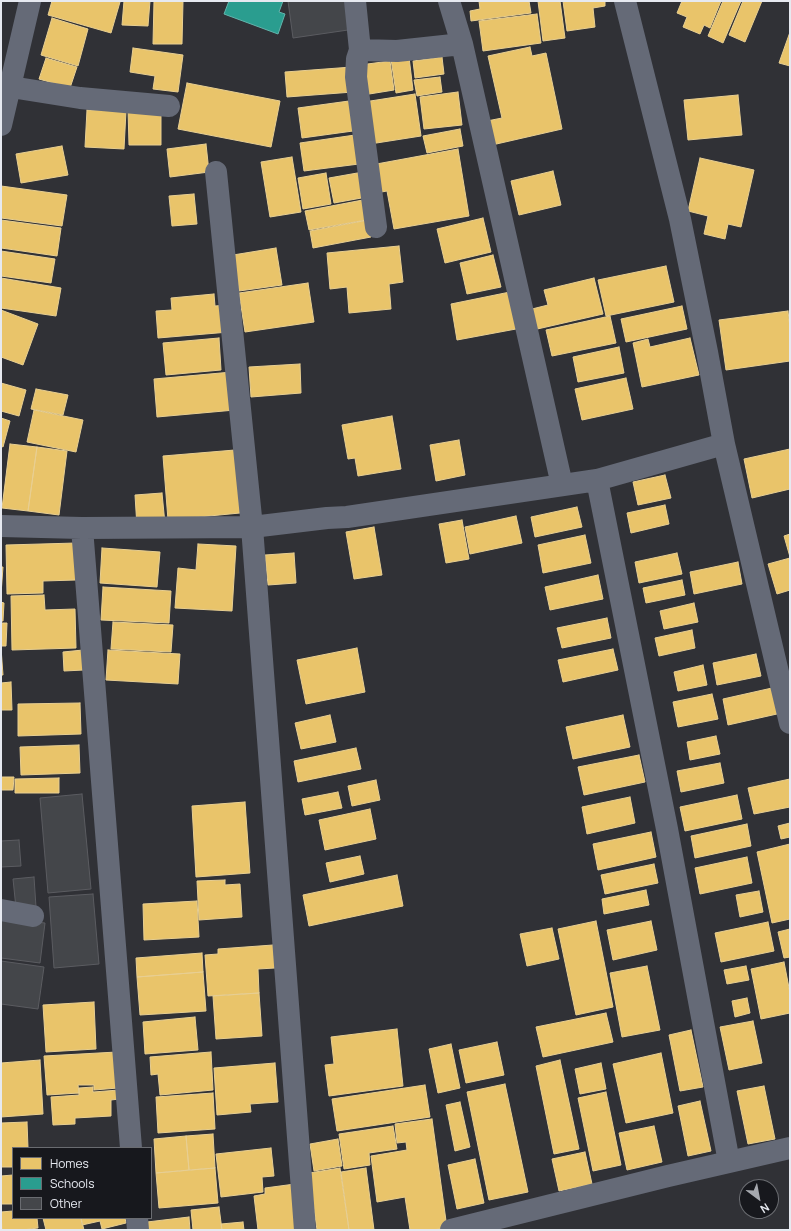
<!DOCTYPE html>
<html>
<head>
<meta charset="utf-8">
<style>
  body { margin:0 }
  #map { position:relative; width:791px; height:1231px; overflow:hidden; background:#303136; font-family:Manrope,sans-serif }
  canvas { display:block }
  .frame { position:absolute; inset:0; border:2px solid #e6e9f0; pointer-events:none }
  .legend { position:absolute; left:12px; top:1147px; width:140px; height:72px; box-sizing:border-box; background:#17181d; border:1px solid #6a6c71; margin:0; padding:5px 7px; list-style:none; font-size:12px; color:#e6e9f0 }
  .legend li { display:flex; align-items:center; gap:8px; height:20px }
  .legend b { width:20px; border:1px solid #6a6c71 }
  .north { position:absolute; left:739px; top:1179px; width:40px; height:40px; box-sizing:border-box; background:#17181d; border:1px solid #6a6c71; border-radius:50%; rotate:148deg; font-size:11px; font-weight:700; line-height:16px; text-align:center; color:#e6e9f0 }
  .north::after { content:''; display:block; margin:auto; width:14px; height:18px; background:#a6a9af; clip-path:polygon(50% 0,100% 100%,50% 72%,0 100%) }
</style>
</head>
<body>
<div id="map">
<canvas width="791" height="1231"></canvas>
<div class="frame"></div>
<ul class="legend">
<li><b style="height:11px;background:#e9c46a"></b>Homes</li>
<li><b style="height:11px;background:#2a9d8f"></b>Schools</li>
<li><b style="height:11px;background:#44464a"></b>Other</li>
</ul>
<div class="north">N</div>
</div>
<script>
const c = document.querySelector('canvas').getContext('2d');
c.lineJoin = 'round';
function paint(path, color) {
  c.fillStyle = color;
  c.fill(path, 'evenodd');
}
function poly(rows) {
  const path = new Path2D();
  for (const r of rows) {
    path.moveTo(r[0], r[1]);
    for (let i = 2; i < r.length; i += 2) path.lineTo(r[i], r[i + 1]);
  }
  return path;
}
function strokePath(path, color, width, dash) {
  c.strokeStyle = color;
  c.lineWidth = width;
  c.lineCap = dash ? 'butt' : 'round';
  c.setLineDash(dash || []);
  c.stroke(path);
}
const homes = poly([
  [52,1,117,1,120,2,111,33,48,15,52,1],
  [124,1,150,1,148,26,122,25,124,1],
  [154,1,183,1,182,44,153,44,154,1],
  [479,1,529,1,531,13,471,21,470,11,480,9,479,1],
  [538,1,560,1,565,38,543,41,538,1],
  [563,1,605,1,605,6,593,8,595,27,567,31,563,1],
  [682,1,721,1,710,28,704,25,700,34,683,27,687,17,677,13,682,1],
  [723,1,741,1,723,43,708,36,723,1],
  [743,1,762,1,745,42,729,35,743,1],
  [537,14,541,43,483,51,479,21,537,14],
  [52,18,88,29,78,66,41,55,52,18],
  [790,32,790,66,779,63,790,32],
  [530,47,532,56,546,53,562,129,492,145,487,121,502,118,488,56,530,47],
  [133,48,183,55,178,92,153,89,155,76,130,72,133,48],
  [409,57,413,90,396,93,391,59,409,57],
  [442,57,444,74,415,78,413,61,442,57],
  [46,58,77,67,70,88,39,79,46,58],
  [390,61,394,90,363,95,360,65,390,61],
  [352,67,353,92,287,97,285,72,352,67],
  [440,77,442,92,417,96,414,80,440,77],
  [187,83,280,101,271,147,178,129,187,83],
  [458,92,462,125,424,129,420,97,458,92],
  [415,94,421,136,370,144,364,102,415,94],
  [738,95,742,135,688,140,684,100,738,95],
  [349,101,353,131,302,138,298,108,349,101],
  [161,108,161,145,129,145,128,109,161,108],
  [87,110,126,111,124,149,85,147,87,110],
  [460,129,463,146,427,153,423,136,460,129],
  [355,135,359,164,304,171,300,143,355,135],
  [206,144,209,172,170,177,167,149,206,144],
  [62,146,68,175,21,183,16,154,62,146],
  [458,149,469,216,394,229,387,191,376,193,371,165,458,149],
  [292,157,301,212,270,217,261,162,292,157],
  [700,158,754,170,741,227,728,224,725,239,704,234,708,216,688,211,700,158],
  [553,171,561,205,519,215,511,181,553,171],
  [363,172,367,197,334,203,329,178,363,172],
  [326,173,331,204,303,209,298,178,326,173],
  [1,186,67,195,62,226,1,218,1,186],
  [194,194,197,224,172,226,169,196,194,194],
  [368,199,372,219,309,230,305,211,368,199],
  [483,218,491,252,445,263,437,229,483,218],
  [1,220,61,228,57,256,1,248,1,220],
  [368,220,371,237,313,248,310,231,368,220],
  [399,246,403,282,389,284,391,309,349,313,347,287,330,289,327,253,399,246],
  [276,248,282,285,239,291,233,255,276,248],
  [1,251,55,259,51,283,1,276,1,251],
  [493,255,501,287,467,294,460,263,493,255],
  [666,266,674,302,606,316,598,280,666,266],
  [1,278,61,288,56,316,1,308,1,278],
  [594,278,603,314,533,330,528,310,548,305,544,290,594,278],
  [308,283,314,322,245,332,239,293,308,283],
  [510,292,516,329,457,340,451,304,510,292],
  [214,294,215,306,227,305,229,332,158,338,156,311,172,310,171,298,214,294],
  [682,306,687,329,626,342,621,319,682,306],
  [1,310,38,324,23,365,1,357,1,310],
  [788,311,790,328,790,361,726,370,719,320,788,311],
  [610,316,616,343,552,356,546,330,610,316],
  [219,338,221,370,166,375,163,343,219,338],
  [690,338,699,375,642,387,633,343,648,339,650,347,690,338],
  [619,347,624,373,578,382,573,357,619,347],
  [300,364,301,393,251,397,249,367,300,364],
  [232,372,235,410,157,417,154,379,232,372],
  [626,378,633,409,582,420,575,389,626,378],
  [1,383,26,390,19,416,1,411,1,383],
  [36,389,68,395,63,415,31,409,36,389],
  [34,410,83,420,76,452,27,442,34,410],
  [392,416,401,469,358,476,355,458,348,459,342,425,392,416],
  [1,418,10,421,3,447,1,446,1,418],
  [459,440,465,475,436,481,430,445,459,440],
  [10,444,37,447,28,511,2,508,10,444],
  [37,447,67,451,59,515,28,511,37,447],
  [790,449,790,489,752,498,744,459,790,449],
  [235,450,240,513,168,520,163,456,235,450],
  [665,475,671,498,638,505,633,482,665,475],
  [162,493,165,524,137,527,135,495,162,493],
  [665,505,669,524,631,533,627,513,665,505],
  [577,507,582,527,535,537,531,517,577,507],
  [516,516,522,543,470,554,465,527,516,516],
  [462,520,469,559,446,563,439,524,462,520],
  [374,527,382,575,354,579,346,532,374,527],
  [790,534,790,557,784,536,790,534],
  [585,535,591,563,543,573,538,545,585,535],
  [76,543,76,580,43,581,43,593,7,594,6,545,76,543],
  [198,544,236,546,232,611,175,608,178,568,196,570,198,544],
  [102,548,160,552,157,587,100,583,102,548],
  [294,553,296,583,268,585,265,555,294,553],
  [677,553,682,574,639,583,635,562,677,553],
  [790,558,790,590,777,594,768,564,790,558],
  [738,562,742,584,694,594,690,572,738,562],
  [1,567,3,567,1,594,1,567],
  [598,575,603,599,550,610,545,587,598,575],
  [682,580,685,595,646,603,643,588,682,580],
  [103,587,171,591,169,623,101,620,103,587],
  [44,595,45,610,75,609,76,648,12,650,11,596,44,595],
  [1,602,4,603,3,621,1,621,1,602],
  [694,603,698,622,664,629,660,611,694,603],
  [607,618,611,638,562,648,557,628,607,618],
  [113,622,173,625,171,652,111,649,113,622],
  [1,623,7,623,6,646,1,646,1,623],
  [692,630,695,648,659,656,655,638,692,630],
  [1,648,3,675,1,675,1,648],
  [357,648,365,692,306,704,297,660,357,648],
  [613,649,618,670,563,682,558,660,613,649],
  [83,650,84,670,64,671,63,652,83,650],
  [108,650,180,654,178,684,106,680,108,650],
  [756,654,761,676,717,685,713,663,756,654],
  [703,665,707,685,678,691,674,672,703,665],
  [11,682,12,710,1,710,1,683,11,682],
  [772,688,777,714,728,725,723,699,772,688],
  [712,694,718,719,678,727,673,702,712,694],
  [80,703,81,734,18,736,18,704,80,703],
  [330,715,336,742,301,749,295,723,330,715],
  [623,715,630,747,573,759,566,727,623,715],
  [716,736,720,754,690,760,687,742,716,736],
  [79,745,80,773,21,775,20,747,79,745],
  [356,748,361,769,298,782,294,761,356,748],
  [639,755,645,782,584,795,578,767,639,755],
  [720,763,724,783,681,792,677,771,720,763],
  [1,777,14,777,13,790,1,790,1,777],
  [59,778,59,793,15,793,15,779,59,778],
  [790,779,790,807,754,814,748,788,790,779],
  [376,780,380,800,352,806,348,786,376,780],
  [338,792,342,808,305,815,302,799,338,792],
  [737,795,742,819,685,831,680,807,737,795],
  [630,797,635,823,587,834,582,807,630,797],
  [245,802,250,873,196,877,192,806,245,802],
  [370,809,376,839,325,850,319,820,370,809],
  [790,823,790,837,781,839,778,826,790,823],
  [747,824,751,846,695,858,691,836,747,824],
  [651,832,656,857,598,870,593,844,651,832],
  [790,844,790,919,772,923,757,852,790,844],
  [360,856,364,874,330,882,326,863,360,856],
  [747,857,752,883,700,894,695,868,747,857],
  [654,864,658,883,605,894,601,875,654,864],
  [397,875,403,906,309,926,303,895,397,875],
  [225,880,225,885,240,884,242,917,199,920,197,881,225,880],
  [646,890,649,905,604,914,602,899,646,890],
  [759,891,763,912,740,917,736,895,759,891],
  [197,901,199,937,144,940,143,904,197,901],
  [596,921,613,1007,576,1015,558,929,596,921],
  [651,921,657,950,613,960,607,930,651,921],
  [768,922,774,951,721,962,715,933,768,922],
  [552,928,559,959,527,966,520,934,552,928],
  [790,929,790,957,784,958,778,932,790,929],
  [273,945,275,968,258,969,259,993,208,996,205,955,218,954,218,949,273,945],
  [202,953,203,972,137,977,136,958,202,953],
  [784,962,790,993,790,1013,761,1019,751,969,784,962],
  [647,966,660,1030,622,1037,610,973,647,966],
  [746,966,749,980,727,984,724,970,746,966],
  [203,972,206,1011,140,1015,137,977,203,972],
  [259,993,262,1036,216,1039,213,996,259,993],
  [747,998,750,1013,735,1017,732,1001,747,998],
  [94,1002,96,1049,46,1052,43,1005,94,1002],
  [606,1013,613,1042,543,1057,536,1027,606,1013],
  [195,1017,198,1050,145,1054,143,1022,195,1017],
  [753,1021,762,1063,729,1070,720,1027,753,1021],
  [397,1029,403,1086,329,1096,325,1065,334,1064,331,1037,397,1029],
  [691,1030,703,1087,680,1091,669,1035,691,1030],
  [497,1042,504,1075,466,1083,459,1050,497,1042],
  [451,1044,460,1088,438,1093,429,1049,451,1044],
  [117,1052,118,1088,94,1090,94,1085,78,1085,79,1093,47,1095,44,1056,117,1052],
  [211,1052,213,1090,160,1095,158,1074,151,1075,150,1057,211,1052],
  [661,1053,673,1113,626,1123,613,1064,661,1053],
  [40,1060,43,1114,1,1117,1,1063,40,1060],
  [560,1060,579,1149,554,1154,536,1066,560,1060],
  [275,1063,278,1102,250,1104,251,1112,217,1115,214,1068,275,1063],
  [601,1063,606,1089,580,1094,575,1069,601,1063],
  [505,1084,528,1192,489,1200,467,1092,505,1084],
  [425,1085,430,1117,337,1131,332,1099,425,1085],
  [764,1086,775,1139,748,1144,737,1091,764,1086],
  [93,1087,93,1092,119,1090,119,1099,111,1100,111,1116,75,1118,75,1124,53,1125,51,1097,79,1095,79,1088,93,1087],
  [606,1092,621,1165,593,1171,578,1098,606,1092],
  [213,1093,215,1129,158,1133,156,1097,213,1093],
  [700,1101,711,1151,688,1156,678,1106,700,1101],
  [460,1102,470,1147,455,1151,446,1105,460,1102],
  [432,1119,447,1228,432,1230,410,1230,405,1197,377,1202,371,1156,407,1150,406,1142,397,1143,395,1124,432,1119],
  [27,1122,28,1148,13,1148,13,1167,1,1167,1,1123,27,1122],
  [393,1126,397,1149,369,1153,370,1165,344,1169,339,1134,393,1126],
  [654,1126,662,1162,627,1170,619,1133,654,1126],
  [213,1134,215,1168,189,1170,186,1136,213,1134],
  [186,1136,189,1170,156,1173,154,1139,186,1136],
  [338,1139,342,1166,314,1171,310,1144,338,1139],
  [271,1148,274,1176,262,1177,263,1192,221,1197,216,1154,271,1148],
  [585,1152,592,1184,559,1191,552,1159,585,1152],
  [475,1159,484,1203,457,1209,448,1165,475,1159],
  [215,1168,218,1203,159,1208,156,1173,215,1168],
  [340,1168,349,1230,317,1230,309,1173,340,1168],
  [366,1168,374,1230,349,1230,341,1172,366,1168],
  [13,1175,13,1204,1,1204,1,1176,13,1175],
  [295,1184,300,1230,258,1230,254,1196,265,1194,265,1188,295,1184],
  [219,1207,222,1230,193,1230,191,1210,219,1207],
  [13,1211,13,1218,37,1218,38,1228,22,1230,2,1230,1,1212,13,1211],
  [189,1217,190,1230,148,1230,147,1222,189,1217],
  [43,1218,81,1218,84,1230,46,1230,43,1218],
  [81,1218,125,1218,126,1223,102,1229,100,1221,82,1225,81,1218],
  [243,1222,244,1230,222,1230,221,1224,243,1222]
]);
paint(homes, '#e9c46a');
strokePath(homes, '#e8cf92', 1);
const schools = poly([
  [229,1,283,1,279,12,285,14,278,34,224,14,229,1]
]);
paint(schools, '#2a9d8f');
strokePath(schools, '#62b4ac', 1);
const building = poly([
  [288,1,345,1,355,29,293,38,288,1],
  [82,794,91,889,48,893,40,798,82,794],
  [19,840,21,866,1,867,1,841,19,840],
  [34,877,36,907,16,908,13,879,34,877],
  [93,894,99,964,54,968,49,897,93,894],
  [1,918,45,923,40,963,1,958,1,918],
  [1,961,44,967,38,1009,1,1004,1,961]
]);
paint(building, '#44464a');
strokePath(building, '#5b5c61', 1);
strokePath(poly([
  [355,1,360,50,397,51,462,44],
  [449,1,462,44,562,485],
  [625,1,680,219,707,352,724,444,790,723],
  [360,50,357,59,356,77,376,227],
  [11,87,80,98,169,106],
  [1,125,30,1],
  [216,172,252,527,327,518,347,517,597,480,724,444],
  [597,480,667,829,729,1162],
  [1,526,82,528,252,527,305,1230],
  [82,528,131,1148],
  [1,910,33,916],
  [137,1218,138,1230],
  [451,1230,668,1176,790,1148]
]), '#656a77', 22);
</script>
</body>
</html>
